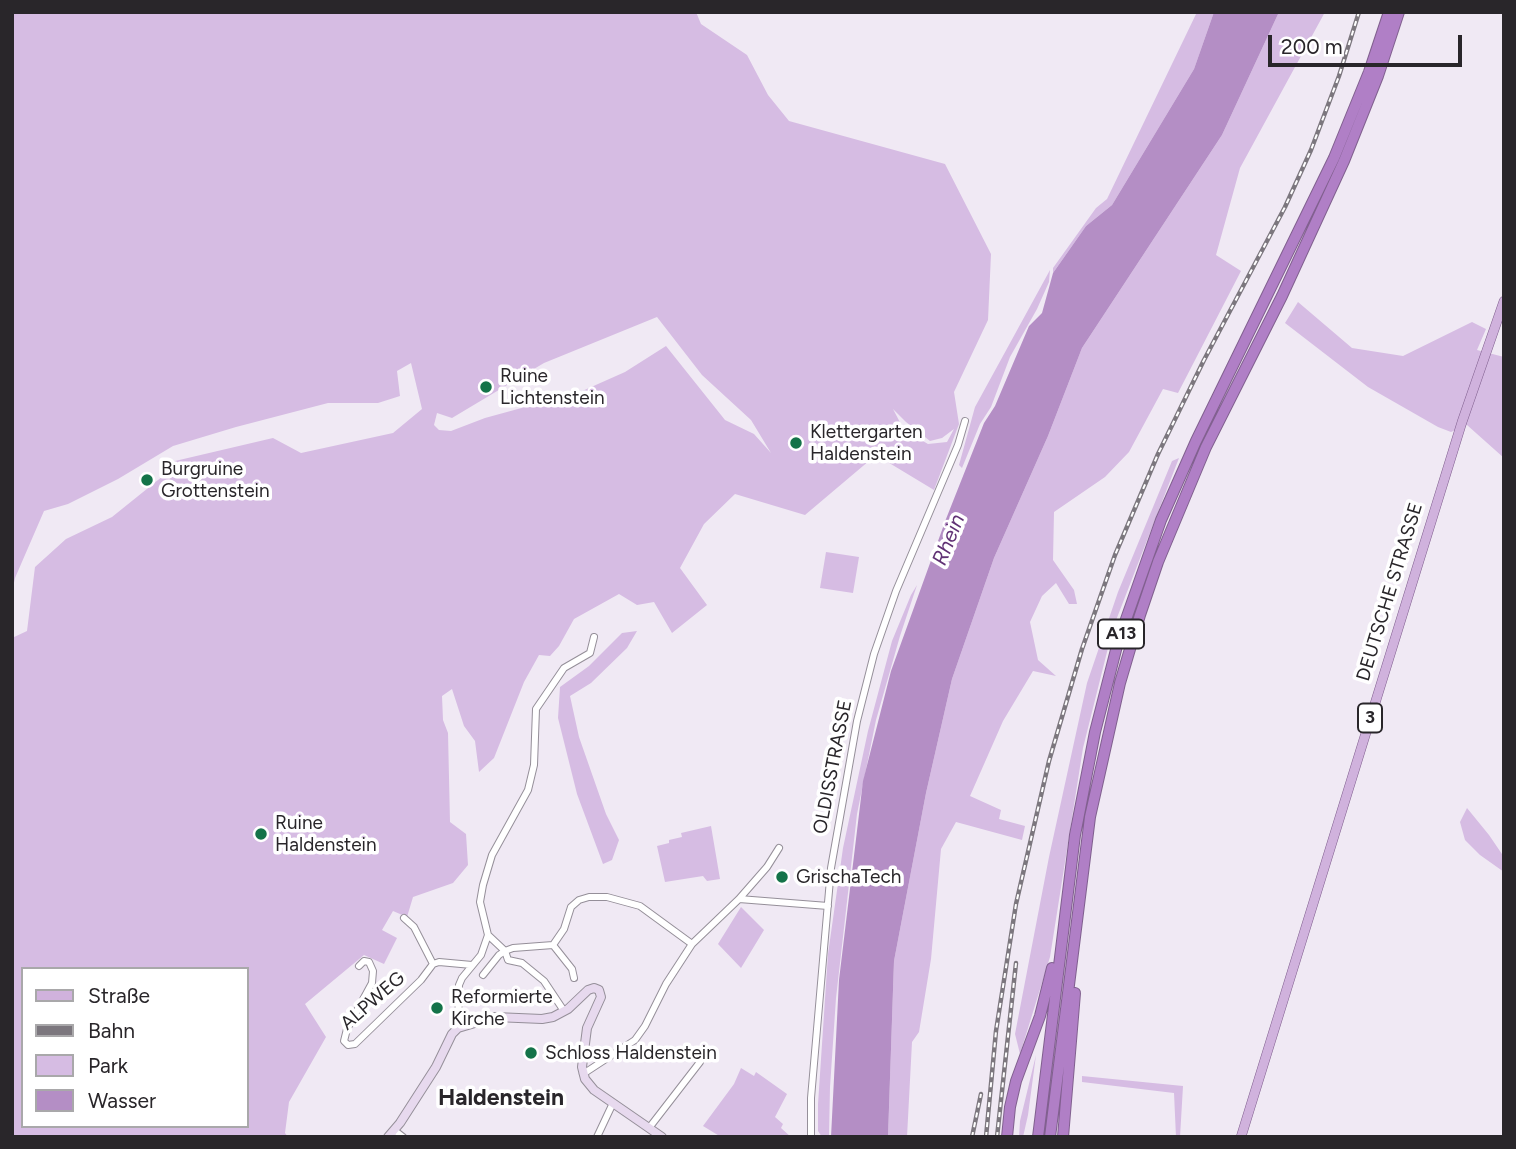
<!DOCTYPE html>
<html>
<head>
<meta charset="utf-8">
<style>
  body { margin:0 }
  #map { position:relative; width:1516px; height:1149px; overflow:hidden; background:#f0e9f4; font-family:Figtree,sans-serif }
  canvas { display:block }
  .frame { position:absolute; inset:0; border:14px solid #29262a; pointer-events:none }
  .legend { position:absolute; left:21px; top:967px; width:228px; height:161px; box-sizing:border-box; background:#fff; border:2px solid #a9a8aa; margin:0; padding:9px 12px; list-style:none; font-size:21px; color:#29262a }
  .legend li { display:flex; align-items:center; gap:14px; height:35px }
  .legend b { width:35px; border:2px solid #a9a8aa }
  .scale { position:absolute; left:1268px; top:35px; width:194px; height:32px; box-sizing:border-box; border:4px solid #29262a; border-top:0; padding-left:9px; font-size:21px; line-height:24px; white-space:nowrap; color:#29262a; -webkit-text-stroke:5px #fff; paint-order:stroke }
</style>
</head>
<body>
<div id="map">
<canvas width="1516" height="1149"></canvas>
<div class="frame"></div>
<ul class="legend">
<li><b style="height:9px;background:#d0b2dd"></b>Straße</li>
<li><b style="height:9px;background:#7c777e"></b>Bahn</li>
<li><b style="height:19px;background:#d6bce3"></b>Park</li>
<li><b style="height:19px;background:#b48ec5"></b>Wasser</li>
</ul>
<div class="scale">200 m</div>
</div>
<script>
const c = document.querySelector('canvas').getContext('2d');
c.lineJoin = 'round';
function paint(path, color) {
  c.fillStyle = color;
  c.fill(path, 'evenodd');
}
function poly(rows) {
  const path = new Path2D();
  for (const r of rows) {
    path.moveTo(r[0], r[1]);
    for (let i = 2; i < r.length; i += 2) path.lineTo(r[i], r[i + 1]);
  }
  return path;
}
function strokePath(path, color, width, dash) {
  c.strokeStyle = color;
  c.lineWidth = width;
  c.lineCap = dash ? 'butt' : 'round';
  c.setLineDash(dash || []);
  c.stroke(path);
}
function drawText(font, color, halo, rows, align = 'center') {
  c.font = font + ' Figtree,sans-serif';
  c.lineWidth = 7;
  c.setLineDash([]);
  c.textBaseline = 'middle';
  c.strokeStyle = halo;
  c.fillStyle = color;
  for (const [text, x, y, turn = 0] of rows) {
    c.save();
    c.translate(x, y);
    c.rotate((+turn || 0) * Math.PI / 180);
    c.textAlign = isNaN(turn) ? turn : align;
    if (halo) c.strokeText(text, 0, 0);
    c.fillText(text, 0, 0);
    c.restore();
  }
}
paint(poly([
  [12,12,696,12,701,24,747,55,768,95,789,121,945,164,991,254,988,320,954,392,959,424,934,490,876,455,805,515,735,494,704,524,680,568,707,605,672,633,654,602,637,605,619,594,574,619,559,646,550,656,539,655,524,682,494,758,479,772,475,741,464,726,452,689,442,696,443,720,448,733,450,822,466,834,468,865,453,883,413,897,407,917,393,911,382,930,397,938,384,964,364,955,305,1004,326,1037,289,1102,285,1133,288,1137,12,1137,12,638,27,631,35,567,66,539,112,517,163,476,175,461,273,438,301,453,393,433,422,409,411,363,397,371,400,396,378,403,328,403,236,427,173,446,118,479,68,504,44,511,15,578,12,592],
  [657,317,702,375,751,420,771,453,754,434,725,420,666,346,625,372,580,392,485,418,451,431,439,430,434,425,437,413,452,418,544,363],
  [893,409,906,422,930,441,942,438,954,429,947,442,928,444,904,430],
  [23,969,247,969,247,1126,23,1126],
  [1197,12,1214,12,1194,69,1112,205,1086,226,1053,273,1053,268,1096,208,1107,199],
  [1279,12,1325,12,1240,168,1216,255,1241,271,1178,393,1163,389,1129,452,1105,477,1054,512,1053,560,1074,590,1077,604,1069,604,1056,583,1042,596,1030,622,1038,660,1056,676,1033,671,1003,721,970,796,1001,810,999,819,1025,826,1022,840,956,822,941,849,931,959,919,1032,912,1042,907,1137,888,1137,894,961,926,793,952,679,994,558,1048,436,1082,348,1222,135],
  [1050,270,1049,282,1037,309,1010,357,991,407,980,424,962,468,959,465,975,407],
  [1298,302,1352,348,1403,356,1472,322,1486,329,1477,350,1504,357,1504,458,1467,425,1451,432,1438,427,1368,387,1285,323],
  [1179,458,1113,628,1083,748,1050,957,1020,1054,1015,1034,1049,857,1087,683,1118,592,1172,461],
  [826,552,859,557,853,593,820,588],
  [917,585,900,636,876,720,857,814,836,998,830,1087,829,1136,822,1137,818,1131,818,1104,828,954,843,848,868,731,892,641,911,595],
  [637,631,627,648,591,683,570,696,579,737,606,814,619,840,612,860,603,864,577,794,558,718,560,687,589,666,622,633],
  [1467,808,1489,835,1504,857,1504,872,1480,855,1465,840,1460,822],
  [711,826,720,879,707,881,703,876,665,882,657,846,669,843,669,840,682,837,681,833],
  [741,907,764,930,741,968,718,944],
  [1036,1055,1028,1115,1023,1137,1019,1137,1020,1121],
  [741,1068,754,1076,756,1072,787,1094,775,1117,783,1124,781,1128,791,1137,721,1137,703,1126,734,1084],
  [1082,1076,1183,1086,1180,1137,1176,1137,1174,1093,1082,1082]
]), '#d6bce3');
paint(poly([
  [1214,12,1279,12,1222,135,1082,348,1048,436,994,558,952,679,926,793,894,961,888,1137,831,1137,839,980,863,781,891,671,946,519,984,423,995,406,1029,326,1042,313,1053,273,1086,226,1112,205,1194,69]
]), '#b48ec5');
const street = poly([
  [739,899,828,906],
  [404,918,414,927,433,964],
  [553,945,572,969,574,978],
  [433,964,439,962,472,965],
  [359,966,364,961,369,962,373,971,372,983,347,1029,344,1041,348,1045,355,1044,421,980,433,964],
  [483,975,499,955,505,951,488,935,480,902,483,885,492,855,528,790,534,765,536,709,564,668,590,653,594,637],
  [564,1011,544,981,522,963,508,960,505,951,513,948,553,945,564,929,571,907,579,900,589,897,607,897,640,906,692,944],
  [458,1028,459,985,462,978,481,955,488,935],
  [583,1074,635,1040,645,1026,666,984,692,944,739,899,767,867,779,848],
  [649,1128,700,1062],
  [394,1130,403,1137],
  [597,1137,613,1103],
  [811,1137,811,1098,831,868,857,721,874,654,896,591,958,445,965,421]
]);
const secondary = poly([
  [388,1137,400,1123,436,1067,452,1034,458,1028,495,1017,542,1019,553,1017,568,1009,588,990,594,988,599,990,601,997,587,1028,582,1067,585,1079,594,1090,662,1137]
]);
const primary = poly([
  [1241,1137,1462,422,1504,301]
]);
const highway = poly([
  [1007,1137,1010,1107,1016,1081,1040,1016,1052,968],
  [1038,1137,1075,835,1095,732,1118,642,1161,520,1196,441,1334,158,1369,72,1389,12],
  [1050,1137,1090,817,1120,683,1140,615,1158,562,1206,447,1282,296,1344,161,1378,76,1399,12],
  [1063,1137,1075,993]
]);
strokePath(street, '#958f99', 8);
strokePath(secondary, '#958f99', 10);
strokePath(primary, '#81608f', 10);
strokePath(highway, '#81608f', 12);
strokePath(street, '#fff', 6);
strokePath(secondary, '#e7d9ee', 8);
strokePath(primary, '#d0b2dd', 9);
strokePath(highway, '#b07fc6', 10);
const rail = poly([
  [972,1137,981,1094],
  [986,1137,996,1031,1016,904,1049,761,1082,649,1115,555,1158,454,1204,360,1285,207,1311,150,1339,76,1359,12],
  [997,1137,1016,963]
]);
strokePath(rail, '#7c777e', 4.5);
strokePath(rail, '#fff', 2, [5]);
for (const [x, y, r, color] of [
  [486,387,7,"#147349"],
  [796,443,7,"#147349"],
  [147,480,7,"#147349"],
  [261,834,7,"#147349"],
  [782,877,7,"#147349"],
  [437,1008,7,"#147349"],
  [531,1053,7,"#147349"]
]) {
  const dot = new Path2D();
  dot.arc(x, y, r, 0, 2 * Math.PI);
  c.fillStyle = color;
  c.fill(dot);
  strokePath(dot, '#fff', 2.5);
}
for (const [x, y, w] of [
  [1121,634,46],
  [1370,718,24]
]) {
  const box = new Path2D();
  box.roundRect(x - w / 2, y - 14.5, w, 29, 5);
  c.fillStyle = '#fff';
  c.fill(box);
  strokePath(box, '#29262a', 2);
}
drawText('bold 18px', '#29262a', null, [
  ["A13",1121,634],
  ["3",1370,718]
]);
drawText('19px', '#29262a', '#fff', [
  ["Ruine",500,376],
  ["Lichtenstein",500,398],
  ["Klettergarten",810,432],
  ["Haldenstein",810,454],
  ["Burgruine",161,469],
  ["Grottenstein",161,491],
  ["Ruine",275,823],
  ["Haldenstein",275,845],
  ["GrischaTech",796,877],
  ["Reformierte",451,997],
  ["Kirche",451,1019],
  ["Schloss Haldenstein",545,1053]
], 'left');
drawText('19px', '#29262a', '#fff', [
  ["DEUTSCHE STRASSE",1390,592,-73],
  ["OLDISSTRASSE",833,767,-79],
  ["ALPWEG",373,1001,-41]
]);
drawText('italic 21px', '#613275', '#fff', [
  ["Rhein",949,540,-68]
]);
drawText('bold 23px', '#29262a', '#fff', [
  ["Haldenstein",501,1098]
]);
</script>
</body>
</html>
